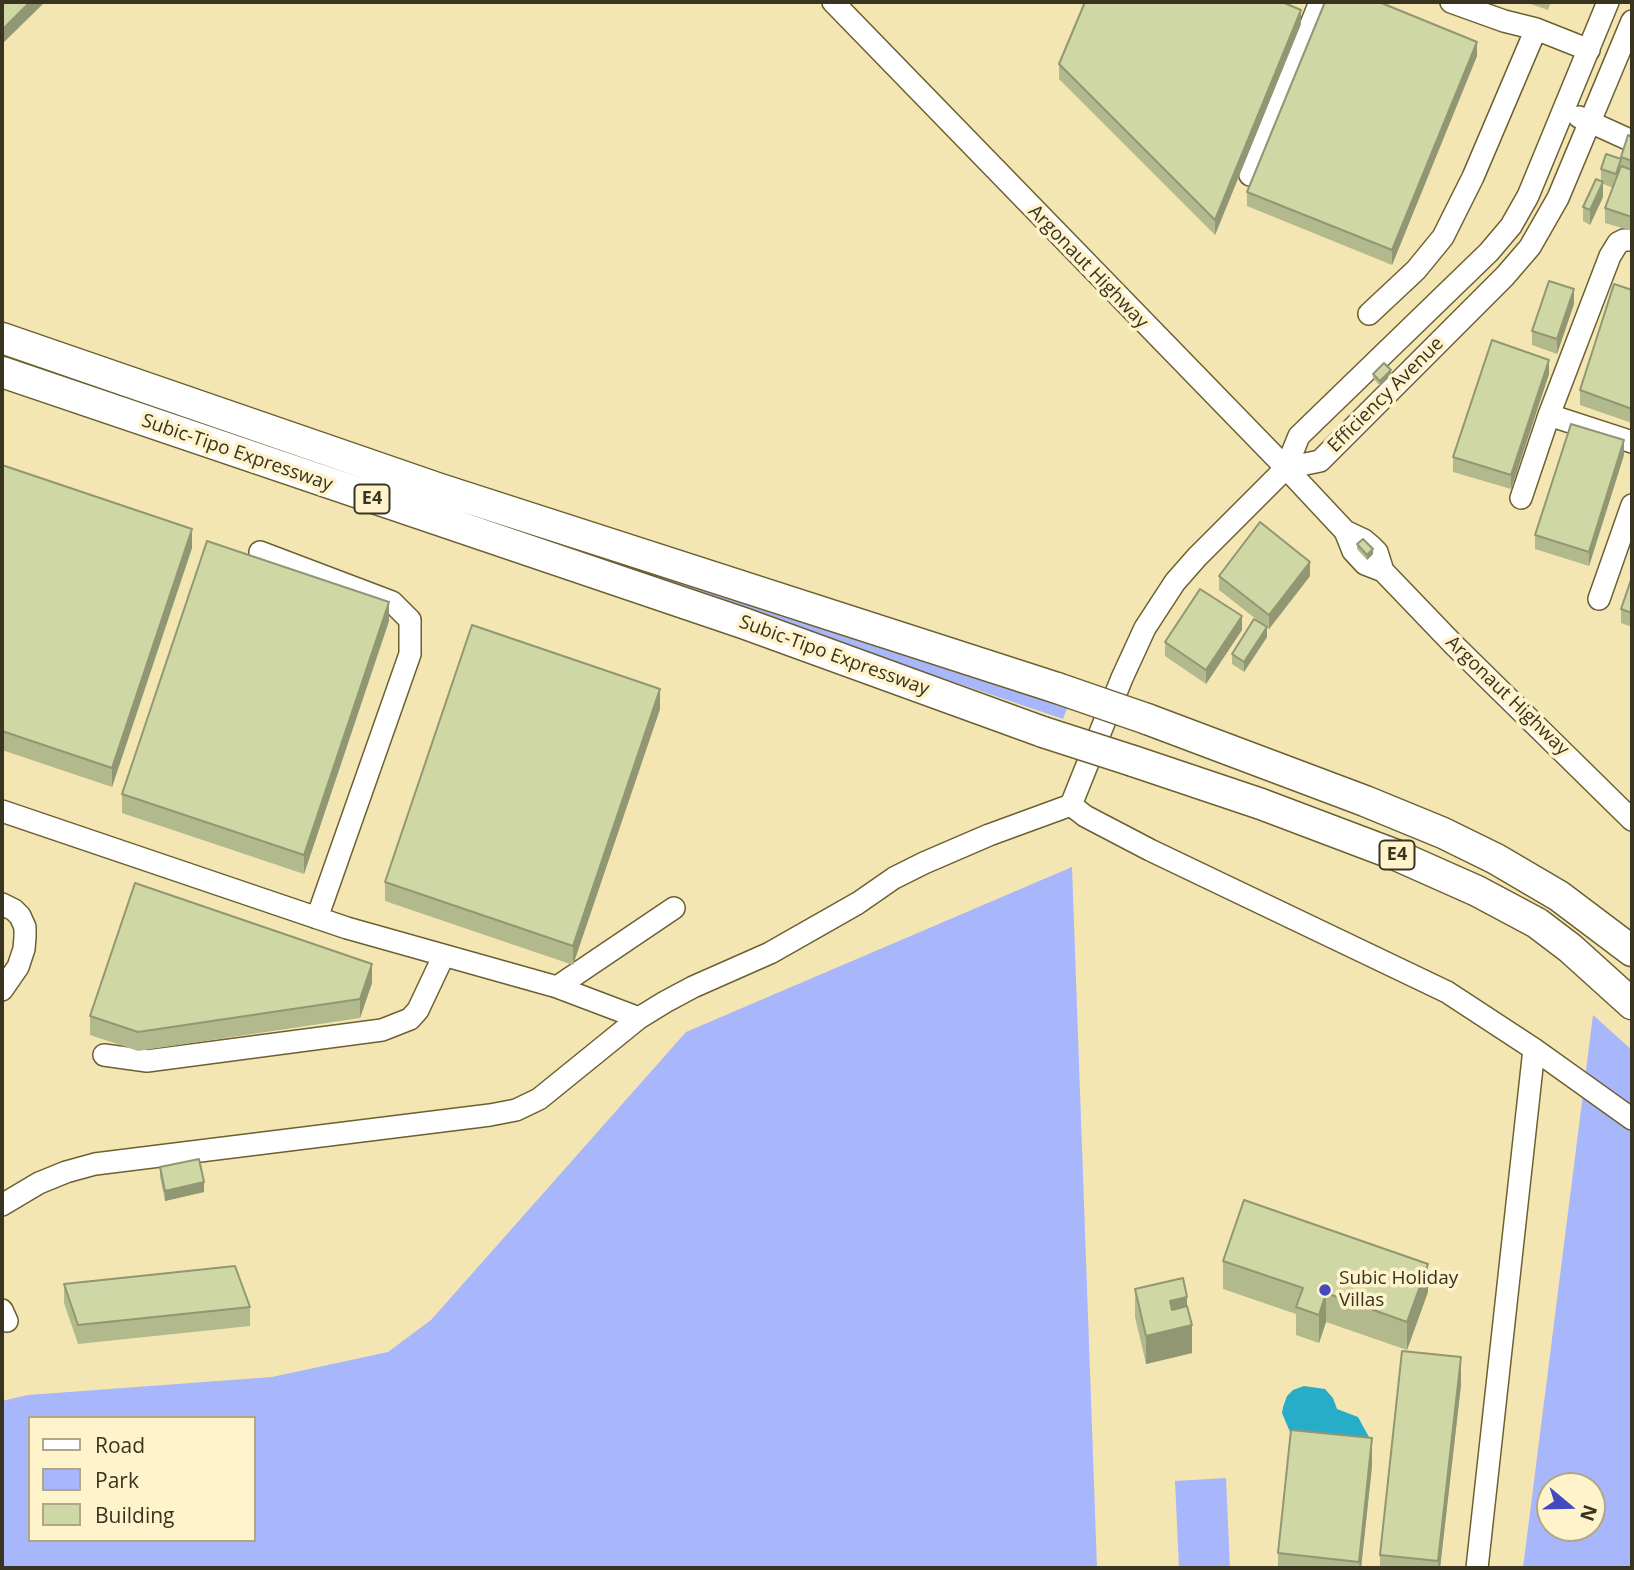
<!DOCTYPE html>
<html>
<head>
<meta charset="utf-8">
<style>
  body { margin:0 }
  #map { position:relative; width:1634px; height:1570px; overflow:hidden; background:#f4e6b3; font-family:"Open Sans",sans-serif }
  canvas { display:block }
  .frame { position:absolute; inset:0; border:4px solid #393420; pointer-events:none }
  .legend { position:absolute; left:28px; top:1416px; width:228px; height:126px; box-sizing:border-box; background:#fef3cb; border:2px solid #afa787; margin:0; padding:9px 12px; list-style:none; font-size:21px; color:#393420 }
  .legend li { display:flex; align-items:center; gap:14px; height:35px }
  .legend b { width:35px; border:2px solid #afa787 }
  .north { position:absolute; left:1536px; top:1472px; width:70px; height:70px; box-sizing:border-box; background:#fef3cb; border:2px solid #afa787; border-radius:50%; rotate:109deg; font-size:19px; font-weight:700; line-height:28px; text-align:center; color:#393420 }
  .north::after { content:''; display:block; margin:auto; width:24px; height:32px; background:#4349be; clip-path:polygon(50% 0,100% 100%,50% 72%,0 100%) }
</style>
</head>
<body>
<div id="map">
<canvas width="1634" height="1570"></canvas>
<div class="frame"></div>
<ul class="legend">
<li><b style="height:9px;background:#fff"></b>Road</li>
<li><b style="height:19px;background:#a8b6fc"></b>Park</li>
<li><b style="height:19px;background:#cfd7a4"></b>Building</li>
</ul>
<div class="north">N</div>
</div>
<script>
const c = document.querySelector('canvas').getContext('2d');
c.lineJoin = 'round';
function paint(path, color) {
  c.fillStyle = color;
  c.fill(path, 'evenodd');
}
function poly(rows) {
  const path = new Path2D();
  for (const r of rows) {
    path.moveTo(r[0], r[1]);
    for (let i = 2; i < r.length; i += 2) path.lineTo(r[i], r[i + 1]);
  }
  return path;
}
function strokePath(path, color, width, dash) {
  c.strokeStyle = color;
  c.lineWidth = width;
  c.lineCap = dash ? 'butt' : 'round';
  c.setLineDash(dash || []);
  c.stroke(path);
}
function drawText(font, color, halo, rows, align = 'center') {
  c.font = font + ' "Open Sans",sans-serif';
  c.lineWidth = 7;
  c.setLineDash([]);
  c.textBaseline = 'middle';
  c.strokeStyle = halo;
  c.fillStyle = color;
  for (const [text, x, y, turn = 0] of rows) {
    c.save();
    c.translate(x, y);
    c.rotate((+turn || 0) * Math.PI / 180);
    c.textAlign = isNaN(turn) ? turn : align;
    if (halo) c.strokeText(text, 0, 0);
    c.fillText(text, 0, 0);
    c.restore();
  }
}
paint(poly([
  [2,348,1068,706,1063,719,2,359],
  [1072,867,1097,1568,2,1568,2,1401,28,1395,272,1377,388,1352,431,1320,686,1032],
  [30,1418,254,1418,254,1540,30,1540],
  [1593,1015,1632,1050,1632,1568,1523,1568],
  [1550,1486,1592,1486,1592,1528,1550,1528],
  [1226,1478,1230,1568,1179,1568,1175,1481]
]), '#a8b6fc');
paint(poly([
  [1304,1386,1325,1389,1333,1398,1337,1409,1358,1417,1369,1437,1365,1447,1298,1436,1290,1432,1282,1413,1283,1407,1287,1396,1293,1390]
]), '#27adc7');
const minor = poly([
  [833,2,1286,468,1345,531,1353,551,1365,564,1383,571],
  [1451,2,1504,21,1536,29,1589,50],
  [1579,117,1632,141],
  [1250,175,1320,2],
  [1369,314,1416,270,1443,237,1473,177,1536,29],
  [1549,415,1632,442],
  [1286,468,1320,461,1505,276,1530,247,1558,198,1632,21],
  [1521,498,1549,415,1610,256,1618,243,1624,240,1632,240],
  [1345,531,1364,540,1371,546,1377,552,1383,571,1454,645,1632,820],
  [260,552,392,602,410,620,410,654,317,918],
  [1599,599,1632,505],
  [1071,805,1085,816,1150,850,1447,992,1534,1049,1632,1119],
  [2,811,347,928,557,987,639,1018],
  [2,904,14,910,20,916,25,927,25,937,24,949,18,967,2,990],
  [557,987,674,908],
  [104,1055,147,1061,382,1030,410,1019,418,1010,443,957],
  [2,1205,39,1183,66,1172,95,1164,490,1115,516,1110,539,1099,639,1018,665,1002,693,987,770,953,858,903,894,878,924,863,989,835,1071,805,1122,678,1145,628,1175,582,1197,557,1286,468,1299,436,1489,252,1511,226,1528,196,1608,2],
  [2,1310,7,1321],
  [1477,1568,1534,1049]
]);
const highway = poly([
  [2,338,440,489,1057,688],
  [2,372,743,623,1043,732],
  [1147,719,1365,801,1443,833,1496,859,1559,896,1632,951],
  [1133,761,1261,804,1396,855,1477,891,1537,923,1570,948,1632,1004]
]);
strokePath(minor, '#6c6031', 24);
strokePath(highway, '#6c6031', 33);
strokePath(minor, '#fff', 21);
strokePath(highway, '#fff', 30);
const highwayBridge = poly([
  [1057,688,1147,719],
  [1043,732,1133,761]
]);
strokePath(highwayBridge, '#6c6031', 33, []);
strokePath(highwayBridge, '#fff', 30);
paint(poly([
  [1525,2,1551,2,1548,10],
  [1301,24,1215,235,1059,79,1059,64],
  [1477,56,1392,265,1247,206,1247,192],
  [1632,104,1632,125,1630,124,1630,110],
  [1632,137,1632,231,1605,223,1605,208,1613,188,1603,184,1603,197,1590,225,1583,221,1583,207,1601,181,1601,169,1621,159,1621,157],
  [1632,290,1632,423,1580,405,1580,390],
  [1574,304,1557,354,1532,345,1532,331],
  [1373,374,1391,375,1380,386,1373,378],
  [1549,374,1511,489,1453,472,1453,457],
  [1624,455,1589,566,1535,549,1535,535],
  [2,465,192,548,112,787,2,750],
  [1357,544,1373,554,1367,560,1357,549],
  [1219,576,1310,576,1269,629,1267,628,1267,637,1244,672,1232,664,1232,654,1261,623,1219,590],
  [1632,577,1632,627,1621,623,1621,609],
  [389,621,304,874,122,813,122,794],
  [1242,630,1206,684,1165,656,1165,642],
  [660,709,573,965,385,901,385,882],
  [372,983,360,1018,138,1051,90,1035,90,1016],
  [160,1167,204,1192,165,1201,160,1177],
  [1223,1261,1428,1292,1407,1350,1326,1322,1319,1343,1296,1335,1296,1314,1223,1289],
  [64,1284,250,1307,250,1326,78,1344,64,1303],
  [1135,1289,1187,1306,1192,1353,1146,1364,1135,1317],
  [1461,1385,1440,1568,1380,1568,1380,1555],
  [1372,1466,1361,1568,1278,1568,1278,1553]
]), '#b2b98d');
paint(poly([
  [30,2,45,2,2,44,2,30],
  [1301,10,1301,24,1215,235,1215,220],
  [1477,42,1477,56,1392,265,1392,250],
  [1603,182,1603,197,1590,225,1590,210],
  [1574,289,1574,304,1557,354,1557,339],
  [1549,360,1549,374,1511,489,1511,475],
  [1391,370,1391,375,1380,386,1380,381],
  [1624,440,1624,455,1589,566,1589,552],
  [192,529,192,548,112,787,112,768],
  [1373,549,1373,554,1367,560,1367,555],
  [1310,562,1310,576,1269,629,1269,615],
  [389,602,389,621,304,874,304,855],
  [1242,616,1242,630,1206,684,1206,670],
  [1267,627,1267,637,1244,672,1244,662],
  [660,689,660,709,573,965,573,946],
  [372,964,372,983,360,1018,360,999],
  [204,1182,204,1192,165,1201,165,1191],
  [1428,1264,1428,1292,1407,1350,1407,1322],
  [1326,1293,1326,1322,1319,1343,1319,1315],
  [1187,1297,1187,1325,1170,1330,1170,1301],
  [1192,1325,1192,1353,1146,1364,1146,1336],
  [1461,1357,1461,1385,1440,1568,1438,1568],
  [1372,1438,1372,1466,1361,1568,1359,1568]
]), '#919673');
const building = poly([
  [2,2,30,2,2,30,2,2],
  [1085,2,1282,2,1301,10,1215,220,1059,64,1085,2],
  [1325,2,1379,2,1477,42,1392,250,1247,192,1325,2],
  [1628,135,1632,137,1632,161,1621,157,1628,135],
  [1606,154,1621,159,1616,174,1601,169,1606,154],
  [1621,166,1632,170,1632,217,1605,208,1621,166],
  [1596,179,1603,182,1590,210,1583,207,1596,179],
  [1549,281,1574,289,1557,339,1532,331,1549,281],
  [1614,284,1632,290,1632,409,1580,390,1614,284],
  [1492,340,1549,360,1511,475,1453,457,1492,340],
  [1384,363,1391,370,1380,381,1373,374,1384,363],
  [1571,424,1624,440,1589,552,1535,535,1571,424],
  [2,465,192,529,112,768,2,731,2,465],
  [1260,522,1310,562,1269,615,1219,576,1260,522],
  [1363,539,1373,549,1367,555,1357,544,1363,539],
  [207,541,389,602,304,855,122,794,207,541],
  [1632,577,1632,613,1621,609,1632,577],
  [1200,589,1242,616,1206,670,1165,642,1200,589],
  [1254,619,1267,627,1244,662,1232,654,1254,619],
  [472,625,660,689,573,946,385,882,472,625],
  [135,883,372,964,360,999,138,1032,90,1016,135,883],
  [199,1159,204,1182,165,1191,160,1167,199,1159],
  [1244,1200,1428,1264,1407,1322,1326,1293,1319,1315,1296,1307,1303,1288,1223,1261,1244,1200],
  [235,1266,250,1307,78,1325,64,1284,235,1266],
  [1183,1278,1187,1297,1170,1301,1172,1310,1187,1306,1192,1325,1146,1336,1135,1289,1183,1278],
  [1402,1351,1461,1357,1438,1561,1380,1555,1402,1351],
  [1291,1430,1372,1438,1359,1562,1278,1553,1291,1430]
]);
paint(building, '#cfd7a4');
strokePath(building, '#919673', 2);
for (const [x, y, r, color] of [
  [1325,1290,7,"#4349be"]
]) {
  const dot = new Path2D();
  dot.arc(x, y, r, 0, 2 * Math.PI);
  c.fillStyle = color;
  c.fill(dot);
  strokePath(dot, '#fef3cb', 2.5);
}
for (const [x, y, w] of [
  [372,499,35],
  [1397,855,35]
]) {
  const box = new Path2D();
  box.roundRect(x - w / 2, y - 14.5, w, 29, 5);
  c.fillStyle = '#fef3cb';
  c.fill(box);
  strokePath(box, '#393420', 2);
}
drawText('bold 18px', '#393420', null, [
  ["E4",372,499],
  ["E4",1397,855]
]);
drawText('19px', '#393420', '#fef3cb', [
  ["Argonaut Highway",1088,267,46],
  ["Efficiency Avenue",1386,395,-45],
  ["Subic-Tipo Expressway",237,453,19],
  ["Subic-Tipo Expressway",834,656,20],
  ["Argonaut Highway",1507,696,44]
]);
drawText('19px', '#393420', '#fef3cb', [
  ["Subic Holiday",1339,1279],
  ["Villas",1339,1301]
], 'left');
</script>
</body>
</html>
